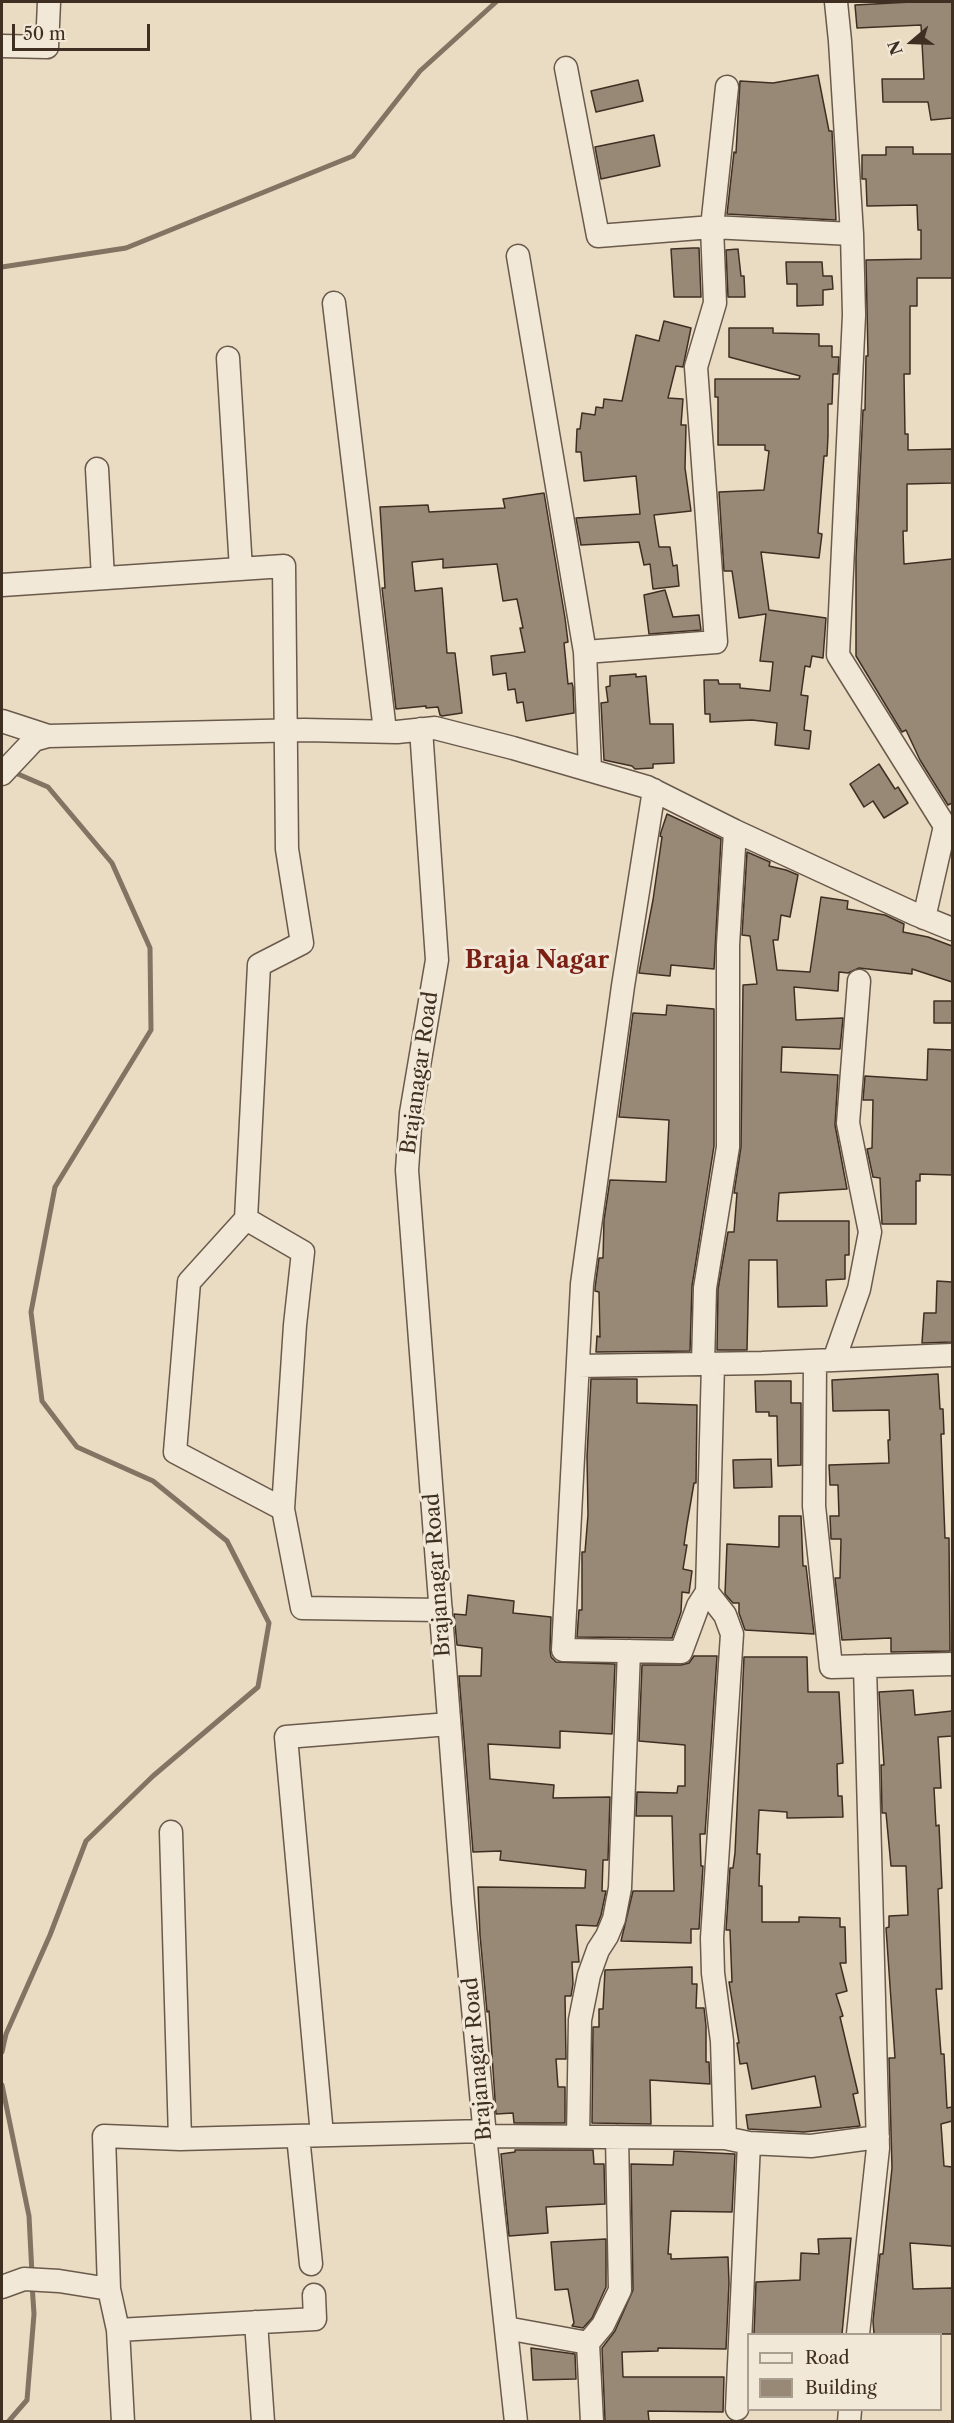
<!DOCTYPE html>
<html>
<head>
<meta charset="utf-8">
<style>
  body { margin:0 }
  #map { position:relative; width:954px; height:2423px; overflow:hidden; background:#eadbc3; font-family:"Libre Caslon Text",serif }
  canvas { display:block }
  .frame { position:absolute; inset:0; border:3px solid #3f2f23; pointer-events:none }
  .legend { position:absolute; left:747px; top:2333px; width:195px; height:78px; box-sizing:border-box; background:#f1e8d8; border:2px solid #aa9e90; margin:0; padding:8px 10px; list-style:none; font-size:18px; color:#3f2f23 }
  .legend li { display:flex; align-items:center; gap:12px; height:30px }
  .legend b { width:30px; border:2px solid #aa9e90 }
  .north { position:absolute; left:882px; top:12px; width:60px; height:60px; -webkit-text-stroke:4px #f1e8d8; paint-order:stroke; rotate:251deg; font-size:16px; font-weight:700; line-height:24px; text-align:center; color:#3f2f23 }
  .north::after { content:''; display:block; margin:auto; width:21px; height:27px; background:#3f2f23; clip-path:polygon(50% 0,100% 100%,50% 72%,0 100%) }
  .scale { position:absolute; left:12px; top:24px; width:138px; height:27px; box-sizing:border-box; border:3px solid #3f2f23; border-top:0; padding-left:8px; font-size:18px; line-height:21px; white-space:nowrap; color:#3f2f23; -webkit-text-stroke:4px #f1e8d8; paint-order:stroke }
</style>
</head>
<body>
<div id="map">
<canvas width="954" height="2423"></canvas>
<div class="frame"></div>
<ul class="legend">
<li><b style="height:8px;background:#f1e8d8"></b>Road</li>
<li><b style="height:16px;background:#988876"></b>Building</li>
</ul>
<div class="north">N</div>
<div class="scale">50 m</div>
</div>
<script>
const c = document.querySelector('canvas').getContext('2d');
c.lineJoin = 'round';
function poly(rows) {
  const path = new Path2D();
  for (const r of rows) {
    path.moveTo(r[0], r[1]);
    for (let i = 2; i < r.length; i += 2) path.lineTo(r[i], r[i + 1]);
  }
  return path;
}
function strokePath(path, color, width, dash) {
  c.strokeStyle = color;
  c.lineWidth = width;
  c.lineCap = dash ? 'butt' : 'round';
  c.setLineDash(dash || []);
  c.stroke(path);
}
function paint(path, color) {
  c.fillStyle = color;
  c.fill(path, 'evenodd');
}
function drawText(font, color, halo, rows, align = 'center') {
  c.font = font + ' "Libre Caslon Text",serif';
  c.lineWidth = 6;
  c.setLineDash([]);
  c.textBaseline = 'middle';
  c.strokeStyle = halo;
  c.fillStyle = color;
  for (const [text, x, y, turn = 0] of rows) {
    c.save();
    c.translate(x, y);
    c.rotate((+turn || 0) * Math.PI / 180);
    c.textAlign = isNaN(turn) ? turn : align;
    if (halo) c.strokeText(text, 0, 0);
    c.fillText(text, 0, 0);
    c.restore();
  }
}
strokePath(poly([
  [2,267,126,248,353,156,420,71,496,2],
  [2,2052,6,2034,50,1935,86,1841,153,1776,258,1687,269,1623,227,1541,153,1481,77,1447,42,1401,31,1312,55,1187,151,1030,150,948,112,863,48,787,11,771],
  [2,2085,29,2216,32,2274],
  [8,2422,27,2400,34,2314,32,2284]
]), '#837363', 5);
const building = poly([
  [911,2,952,2,952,118,931,120,928,102,883,102,882,79,924,79,921,25,857,28,855,5,911,2],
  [818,75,829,131,832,131,836,220,727,214,734,152,736,153,740,81,773,83,818,75],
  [638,80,643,101,596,112,591,91,638,80],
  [654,135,660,166,601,179,595,147,654,135],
  [886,147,913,147,913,154,952,154,952,278,917,278,917,306,910,306,910,374,904,374,905,434,908,434,908,450,952,449,952,483,907,484,907,531,903,531,904,564,952,559,952,803,948,805,920,760,906,730,902,732,856,656,856,557,863,410,865,410,866,356,868,356,866,260,921,259,921,230,918,230,917,205,867,206,866,179,862,179,862,155,886,155,886,147],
  [693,248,699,248,701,297,674,297,671,249,693,248],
  [738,249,741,276,744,276,745,297,728,297,726,250,738,249],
  [786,262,822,262,823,276,832,276,833,289,823,290,823,305,797,306,797,284,787,284,786,262],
  [664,321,691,328,683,367,676,366,668,398,683,399,681,425,686,425,685,468,691,511,654,515,659,547,670,547,673,566,677,565,679,586,653,589,650,564,644,565,639,542,581,545,576,518,640,514,636,476,584,481,581,452,576,452,577,429,580,429,582,413,595,415,596,407,603,408,604,399,622,401,636,335,659,341,664,321],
  [729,328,773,328,773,333,819,334,819,346,832,346,832,357,839,357,838,374,833,374,832,404,828,404,828,436,827,456,824,456,818,533,822,534,819,558,761,552,769,610,826,618,823,658,812,656,810,667,805,666,801,695,808,696,804,730,811,731,809,749,775,745,777,723,752,720,710,722,710,714,705,714,704,680,718,680,719,684,740,684,740,688,770,691,773,662,760,661,766,614,739,618,732,571,724,571,719,492,764,490,769,451,765,450,765,445,718,445,718,397,715,397,715,379,799,379,800,376,729,357,729,328],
  [544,493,565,618,568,642,564,643,568,684,572,683,573,687,574,713,526,721,523,702,517,703,515,689,508,690,506,673,493,675,491,656,525,652,520,628,523,628,517,599,503,601,497,564,443,568,443,559,412,562,415,591,442,588,447,653,455,653,462,713,442,716,440,715,438,707,426,708,426,706,396,709,382,588,385,588,380,507,428,505,429,512,505,508,503,499,544,493],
  [665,590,673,617,699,615,701,630,649,634,644,595,665,590],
  [636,674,636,677,646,676,650,724,673,724,674,763,653,764,653,768,635,769,632,766,604,760,601,703,608,702,606,687,610,686,610,676,636,674],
  [879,764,895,789,898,787,908,803,884,818,873,801,864,807,850,784,879,764],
  [667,814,721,839,714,969,671,965,670,976,639,973,653,900,662,837,660,836,661,832,667,814],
  [747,852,770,862,769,866,786,870,798,875,790,917,781,915,778,940,773,940,777,970,810,972,821,897,848,901,847,909,885,915,904,924,903,932,928,937,952,946,952,982,912,969,912,974,859,968,848,973,839,972,838,991,794,987,796,1020,843,1018,840,1049,782,1047,781,1072,838,1075,835,1125,847,1189,779,1193,777,1221,849,1221,849,1255,845,1255,845,1279,826,1280,827,1306,778,1307,777,1260,749,1260,747,1350,717,1350,718,1289,728,1232,734,1232,737,1193,734,1193,741,1147,743,985,757,984,750,936,742,935,747,852],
  [934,1001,952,1001,952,1023,934,1023,934,1001],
  [667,1005,714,1009,714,1146,692,1286,690,1351,596,1352,597,1336,600,1337,599,1292,595,1291,595,1288,599,1258,603,1258,604,1220,610,1180,666,1182,669,1120,619,1117,633,1013,666,1015,667,1005],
  [928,1049,952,1050,952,1175,920,1174,920,1181,916,1181,916,1224,882,1224,880,1178,873,1177,867,1149,872,1148,873,1100,863,1100,865,1076,927,1080,928,1049],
  [937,1281,952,1282,952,1342,922,1343,924,1313,936,1313,937,1281],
  [938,1374,940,1409,943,1409,944,1434,941,1434,945,1538,949,1538,950,1651,891,1652,891,1638,842,1640,835,1578,840,1578,841,1539,831,1539,830,1516,839,1516,838,1485,830,1485,829,1465,889,1463,888,1440,890,1440,889,1410,833,1411,832,1380,938,1374],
  [591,1379,637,1379,637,1403,697,1405,696,1483,694,1483,687,1524,684,1545,687,1545,683,1569,692,1571,689,1593,682,1592,681,1612,672,1638,577,1637,579,1610,582,1610,582,1552,585,1552,588,1515,587,1456,591,1379],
  [755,1381,791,1381,791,1403,801,1403,801,1465,778,1466,777,1416,769,1416,769,1412,756,1412,755,1381],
  [771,1459,772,1487,734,1488,733,1460,771,1459],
  [779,1516,801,1516,803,1566,806,1566,814,1634,745,1630,739,1613,739,1603,733,1603,725,1594,727,1544,779,1547,779,1516],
  [468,1595,514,1601,513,1613,551,1617,550,1650,551,1657,556,1662,615,1664,612,1734,560,1731,560,1748,488,1744,490,1779,554,1785,553,1798,610,1797,608,1860,603,1860,602,1891,606,1891,601,1915,597,1926,576,1925,579,1962,572,1962,573,1984,571,1996,565,1996,566,2059,556,2059,558,2087,565,2087,565,2123,514,2123,513,2113,496,2114,489,2011,487,2012,480,1935,478,1887,585,1888,586,1870,500,1860,501,1851,473,1852,459,1676,481,1676,482,1648,457,1645,454,1614,466,1615,468,1595],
  [694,1656,717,1656,705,1834,700,1834,701,1866,703,1866,699,1929,691,1929,691,1943,621,1941,633,1891,674,1891,672,1816,636,1816,637,1792,677,1793,678,1786,685,1786,685,1745,639,1741,642,1665,681,1665,689,1663,694,1656],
  [744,1657,807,1657,808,1692,839,1692,843,1763,837,1764,838,1796,842,1796,843,1817,787,1818,787,1812,759,1810,757,1854,760,1854,759,1886,762,1886,762,1922,799,1922,799,1917,840,1918,840,1927,845,1927,846,1963,840,1963,847,1991,836,1994,843,2016,840,2017,858,2093,853,2094,860,2126,804,2132,748,2129,746,2115,821,2107,815,2076,752,2089,747,2063,740,2064,737,2043,739,2043,729,1982,732,1982,730,1930,726,1930,730,1868,733,1868,735,1853,744,1657],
  [913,1690,915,1715,952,1711,952,1736,938,1737,941,1788,934,1788,936,1826,939,1825,942,1888,938,1889,942,1989,936,1989,941,2054,944,2054,947,2108,952,2107,952,2121,941,2124,944,2166,952,2167,952,2246,910,2243,913,2289,952,2288,952,2334,874,2334,873,2321,880,2254,883,2254,892,2168,889,2058,895,2058,886,1928,889,1927,889,1916,908,1915,906,1866,891,1866,886,1813,882,1813,881,1765,884,1765,879,1692,913,1690],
  [692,1967,692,1984,697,1984,696,2008,704,2008,706,2026,706,2062,709,2062,710,2084,650,2080,651,2124,592,2123,593,2027,599,2027,599,2009,603,2009,605,1970,692,1967],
  [515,2150,593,2150,594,2164,604,2164,605,2204,546,2207,548,2233,509,2236,501,2154,515,2152,515,2150],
  [674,2151,735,2154,732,2212,671,2211,668,2254,671,2254,671,2259,728,2257,729,2283,726,2349,658,2348,658,2351,622,2352,623,2377,724,2377,723,2412,648,2411,649,2421,605,2421,602,2348,615,2331,633,2290,631,2164,673,2165,674,2151],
  [851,2238,842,2334,754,2334,756,2282,800,2280,801,2253,819,2254,818,2239,851,2238],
  [606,2239,606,2287,592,2318,583,2328,572,2326,574,2323,568,2289,555,2290,551,2242,606,2239],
  [531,2348,575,2354,576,2379,533,2380,531,2348]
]);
paint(building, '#988876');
strokePath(building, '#3f2f23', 1.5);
const minor = poly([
  [836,2,840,41,852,234,854,315,838,655,945,826,924,918],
  [2,46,47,47,49,2],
  [566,68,598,236,712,227,852,234],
  [518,256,585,652,590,770],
  [334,303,385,731],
  [228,358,241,569],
  [97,469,103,578],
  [2,585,284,566,287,849,302,943,259,965,246,1219,189,1282,175,1452,283,1509],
  [585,652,716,642,696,367,715,303,712,227,727,87],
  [2,721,48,736,304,730,397,732,435,728,513,748,647,787,735,831,915,914,952,929],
  [421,729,437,960,411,1113,407,1170,463,1902,485,2136,516,2422],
  [2,774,34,740,48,736],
  [654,790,623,986,582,1284,563,1650,681,1652,698,1606,707,1592,713,1364],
  [246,1219,303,1252,295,1325,283,1509,302,1608,441,1610],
  [834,1360,859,1289,870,1232,848,1123,859,981],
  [815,1361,814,1506,831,1667,952,1664],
  [703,1364,705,1288,728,1147,728,945,735,831],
  [578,1366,762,1363,952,1355],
  [707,1592,725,1615,732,1634,712,1938,713,1973,722,2041,725,2138],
  [171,1832,180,2139],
  [322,2135,286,1737,449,1724],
  [298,2136,311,2264],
  [485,2136,725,2138,749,2143,811,2146,878,2137],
  [578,2137,580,2020,589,1975,598,1950,607,1936,614,1919,620,1888,629,1651],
  [2,2287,24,2279,59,2281,109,2289,118,2330,123,2422],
  [109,2289,104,2136,180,2139,484,2131],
  [256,2322,263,2422],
  [506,2328,588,2343,592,2422],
  [118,2330,315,2319,314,2295],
  [858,2334,878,2148,865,1666],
  [588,2343,603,2325,620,2290,617,2137],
  [737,2409,749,2143],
  [849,2422,850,2410]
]);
strokePath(minor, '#6a5a4b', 25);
strokePath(minor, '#f1e8d8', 22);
drawText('21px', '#3f2f23', '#f1e8d8', [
  ["Brajanagar Road",420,1073,-82],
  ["Brajanagar Road",438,1575,-94],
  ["Brajanagar Road",478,2059,-95]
]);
drawText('bold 24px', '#7a1f14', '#f1e8d8', [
  ["Braja Nagar",537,961]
]);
</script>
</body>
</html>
